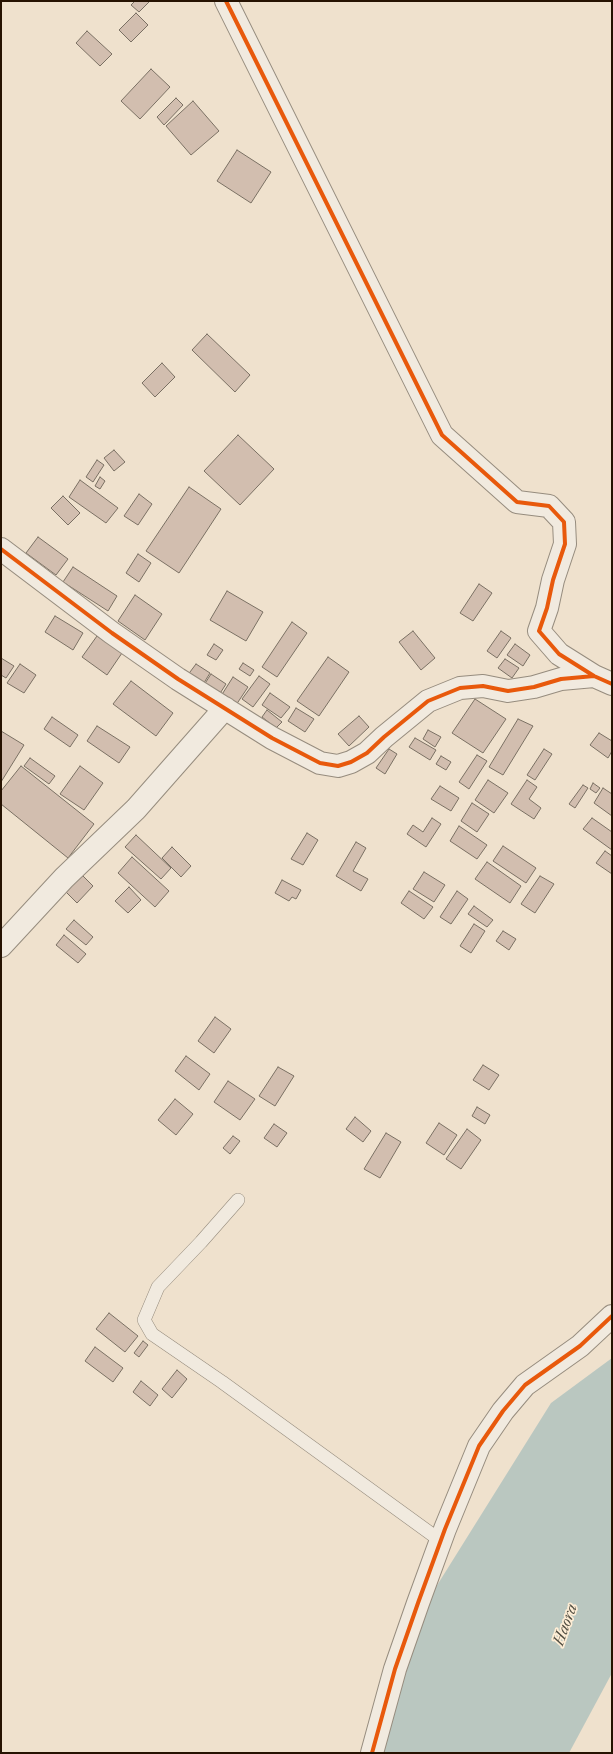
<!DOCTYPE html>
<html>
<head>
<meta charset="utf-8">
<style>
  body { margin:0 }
  #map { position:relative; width:613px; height:1754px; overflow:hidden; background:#efe1cd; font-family:"IM FELL French Canon",serif }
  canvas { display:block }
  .frame { position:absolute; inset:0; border:2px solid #261201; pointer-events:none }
</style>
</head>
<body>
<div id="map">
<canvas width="613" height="1754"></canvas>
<div class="frame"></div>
</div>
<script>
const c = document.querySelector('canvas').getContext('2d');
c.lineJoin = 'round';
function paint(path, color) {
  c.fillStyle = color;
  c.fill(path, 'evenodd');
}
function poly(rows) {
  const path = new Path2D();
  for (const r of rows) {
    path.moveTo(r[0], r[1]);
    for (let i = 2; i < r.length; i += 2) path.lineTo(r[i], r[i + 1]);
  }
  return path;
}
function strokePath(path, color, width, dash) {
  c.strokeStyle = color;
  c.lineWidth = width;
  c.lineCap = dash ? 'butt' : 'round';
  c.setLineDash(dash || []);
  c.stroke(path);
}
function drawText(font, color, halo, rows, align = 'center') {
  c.font = font + ' "IM FELL French Canon",serif';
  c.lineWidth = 3.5;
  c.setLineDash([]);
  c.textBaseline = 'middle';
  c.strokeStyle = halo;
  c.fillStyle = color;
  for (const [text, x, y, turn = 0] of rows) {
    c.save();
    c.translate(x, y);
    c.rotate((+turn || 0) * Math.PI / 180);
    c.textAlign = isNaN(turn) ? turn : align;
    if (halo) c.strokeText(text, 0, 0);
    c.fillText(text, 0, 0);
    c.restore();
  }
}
paint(poly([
  [612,1358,612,1673,569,1753,378,1753,431,1595,551,1403]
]), '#bac7c0');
const building = poly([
  [135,1,150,1,139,12,131,5,135,1],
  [136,13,148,25,131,42,119,30,136,13],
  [87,31,112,54,100,66,76,43,87,31],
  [151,69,170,87,140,119,121,101,151,69],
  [176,98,183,105,164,125,157,117,176,98],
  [193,101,219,131,191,155,166,126,193,101],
  [237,150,271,172,251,203,217,181,237,150],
  [207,334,250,375,235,392,192,350,207,334],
  [162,363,175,377,155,397,142,383,162,363],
  [238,435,274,469,240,505,204,471,238,435],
  [114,450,125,462,114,471,104,458,114,450],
  [97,460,104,465,93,482,86,477,97,460],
  [100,477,105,481,100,489,95,486,100,477],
  [80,480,118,508,106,523,69,497,80,480],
  [189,487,221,509,179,573,146,551,189,487],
  [139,494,152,504,138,525,124,516,139,494],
  [63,496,80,513,68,525,51,508,63,496],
  [38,537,68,559,56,575,26,553,38,537],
  [138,554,151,563,139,582,126,573,138,554],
  [73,567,117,596,108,611,63,582,73,567],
  [479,584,492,593,473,621,460,613,479,584],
  [227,591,263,612,246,641,210,620,227,591],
  [135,595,162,614,145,640,118,621,135,595],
  [55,616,83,633,73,650,45,632,55,616],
  [292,622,307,633,277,677,262,667,292,622],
  [413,631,435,658,421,670,399,642,413,631],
  [501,631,511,638,497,658,487,651,501,631],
  [97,636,122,653,107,675,82,657,97,636],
  [214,644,223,650,216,660,207,655,214,644],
  [515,644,530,655,523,666,507,655,515,644],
  [328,657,349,672,319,716,297,701,328,657],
  [1,658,14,666,6,678,1,675,1,658],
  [505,659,519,668,512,678,498,668,505,659],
  [243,663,254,670,250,676,239,669,243,663],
  [20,664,36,675,24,693,7,683,20,664],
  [196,664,210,673,202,686,187,676,196,664],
  [211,674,226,684,219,695,204,685,211,674],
  [259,676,270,684,253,707,242,699,259,676],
  [233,677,248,687,236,705,221,696,233,677],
  [131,681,173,713,156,736,113,704,131,681],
  [270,693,290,707,281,718,262,705,270,693],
  [475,699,506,719,483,753,452,733,475,699],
  [296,708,314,719,305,732,288,721,296,708],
  [267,710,282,722,276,728,262,717,267,710],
  [359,716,369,727,349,746,338,734,359,716],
  [52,717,78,735,70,747,44,729,52,717],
  [518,719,533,726,503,775,489,767,518,719],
  [97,726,130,747,119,763,87,741,97,726],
  [428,730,441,737,435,747,423,739,428,730],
  [1,731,24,745,1,782,1,731],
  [599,733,612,741,612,751,608,758,590,745,599,733],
  [415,738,436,750,430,760,409,747,415,738],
  [389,749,397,754,385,774,376,768,389,749],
  [544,749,552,754,535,780,527,775,544,749],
  [477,755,487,761,469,789,459,782,477,755],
  [441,756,451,762,446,770,436,764,441,756],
  [30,758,55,776,49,784,24,766,30,758],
  [21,766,94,824,68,858,1,804,1,791,21,766],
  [80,766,103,783,84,810,60,794,80,766],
  [488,780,508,793,494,813,475,800,488,780],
  [527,780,537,787,529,799,541,808,534,819,511,804,527,780],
  [593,783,600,788,596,793,590,789,593,783],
  [583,785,588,788,575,808,569,804,583,785],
  [440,786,459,798,451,811,431,799,440,786],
  [603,788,612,794,612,816,594,803,603,788],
  [472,803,489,814,477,832,461,821,472,803],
  [432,818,441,824,426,847,407,834,413,825,423,832,432,818],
  [592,818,612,832,612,850,583,829,592,818],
  [459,826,487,845,477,859,450,841,459,826],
  [307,833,318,840,303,865,291,859,307,833],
  [136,835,171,868,161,879,125,847,136,835],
  [356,842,366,848,353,871,368,879,361,891,336,876,356,842],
  [503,846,536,868,526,883,493,861,503,846],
  [172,847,191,866,181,877,162,858,172,847],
  [605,851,612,856,612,874,596,863,605,851],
  [132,857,169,891,155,907,118,873,132,857],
  [487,862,521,886,510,903,475,879,487,862],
  [424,872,445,885,434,902,413,889,424,872],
  [82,875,93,886,77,903,66,892,82,875],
  [540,876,554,884,535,913,521,904,540,876],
  [282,880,301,890,296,899,292,897,289,901,275,893,282,880],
  [129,887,141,900,128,913,115,901,129,887],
  [409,891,433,907,424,919,401,903,409,891],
  [457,891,468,899,451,924,440,917,457,891],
  [474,906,493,920,487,927,468,914,474,906],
  [74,920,93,937,86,945,66,929,74,920],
  [474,924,485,931,471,953,460,946,474,924],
  [503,931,516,939,509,950,496,941,503,931],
  [64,935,86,954,78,963,56,945,64,935],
  [215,1017,231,1029,214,1053,198,1041,215,1017],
  [186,1056,210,1074,199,1090,175,1071,186,1056],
  [483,1065,499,1075,489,1090,473,1080,483,1065],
  [278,1067,294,1076,275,1106,259,1096,278,1067],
  [228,1081,255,1099,240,1120,214,1102,228,1081],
  [175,1099,193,1114,176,1135,158,1120,175,1099],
  [477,1107,490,1115,485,1124,472,1116,477,1107],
  [355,1117,371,1131,363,1142,346,1129,355,1117],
  [439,1123,457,1135,444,1155,426,1143,439,1123],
  [274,1124,287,1133,277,1147,264,1138,274,1124],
  [467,1129,481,1140,461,1169,446,1159,467,1129],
  [386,1133,401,1142,380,1178,364,1169,386,1133],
  [233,1136,240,1141,230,1154,223,1148,233,1136],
  [109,1313,138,1336,125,1352,96,1329,109,1313],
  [143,1341,148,1345,139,1357,134,1353,143,1341],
  [95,1347,123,1368,113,1382,85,1361,95,1347],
  [177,1370,187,1379,172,1398,162,1389,177,1370],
  [141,1381,158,1395,150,1406,133,1392,141,1381]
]);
paint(building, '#d2beaf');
strokePath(building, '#7a7063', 1);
const lane = poly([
  [238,1200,201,1242,158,1287,144,1320,152,1334,222,1382,441,1541]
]);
const street = poly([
  [226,1,442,435,517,502,549,506,564,522,565,544,553,580,547,608,539,631,559,654,594,676,612,684],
  [1,549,112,633,178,679,272,738,320,763,338,766,351,762,367,753,384,737,428,701,460,688,483,686,508,691,534,687,561,679,594,676],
  [1,946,64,878,136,809,225,708],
  [372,1753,395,1669,418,1603,445,1529,479,1446,503,1411,525,1385,580,1346,612,1316]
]);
strokePath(lane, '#968c7e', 14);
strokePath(street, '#968c7e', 24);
strokePath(lane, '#f1eadf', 13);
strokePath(street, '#f1eadf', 22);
strokePath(poly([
  [226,1,442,435,517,502,549,506,564,522,565,544,553,580,547,608,539,631,559,654,594,676,612,684],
  [1,549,112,633,178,679,272,738,320,763,338,766,351,762,367,753,384,737,428,701,460,688,483,686,508,691,534,687,561,679,594,676],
  [372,1753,395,1669,418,1603,445,1529,479,1446,503,1411,525,1385,580,1346,612,1316]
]), '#e8590c', 4);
drawText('italic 16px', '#524e42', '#feedd5', [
  ["Haora",566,1625,-70]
]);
</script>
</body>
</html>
